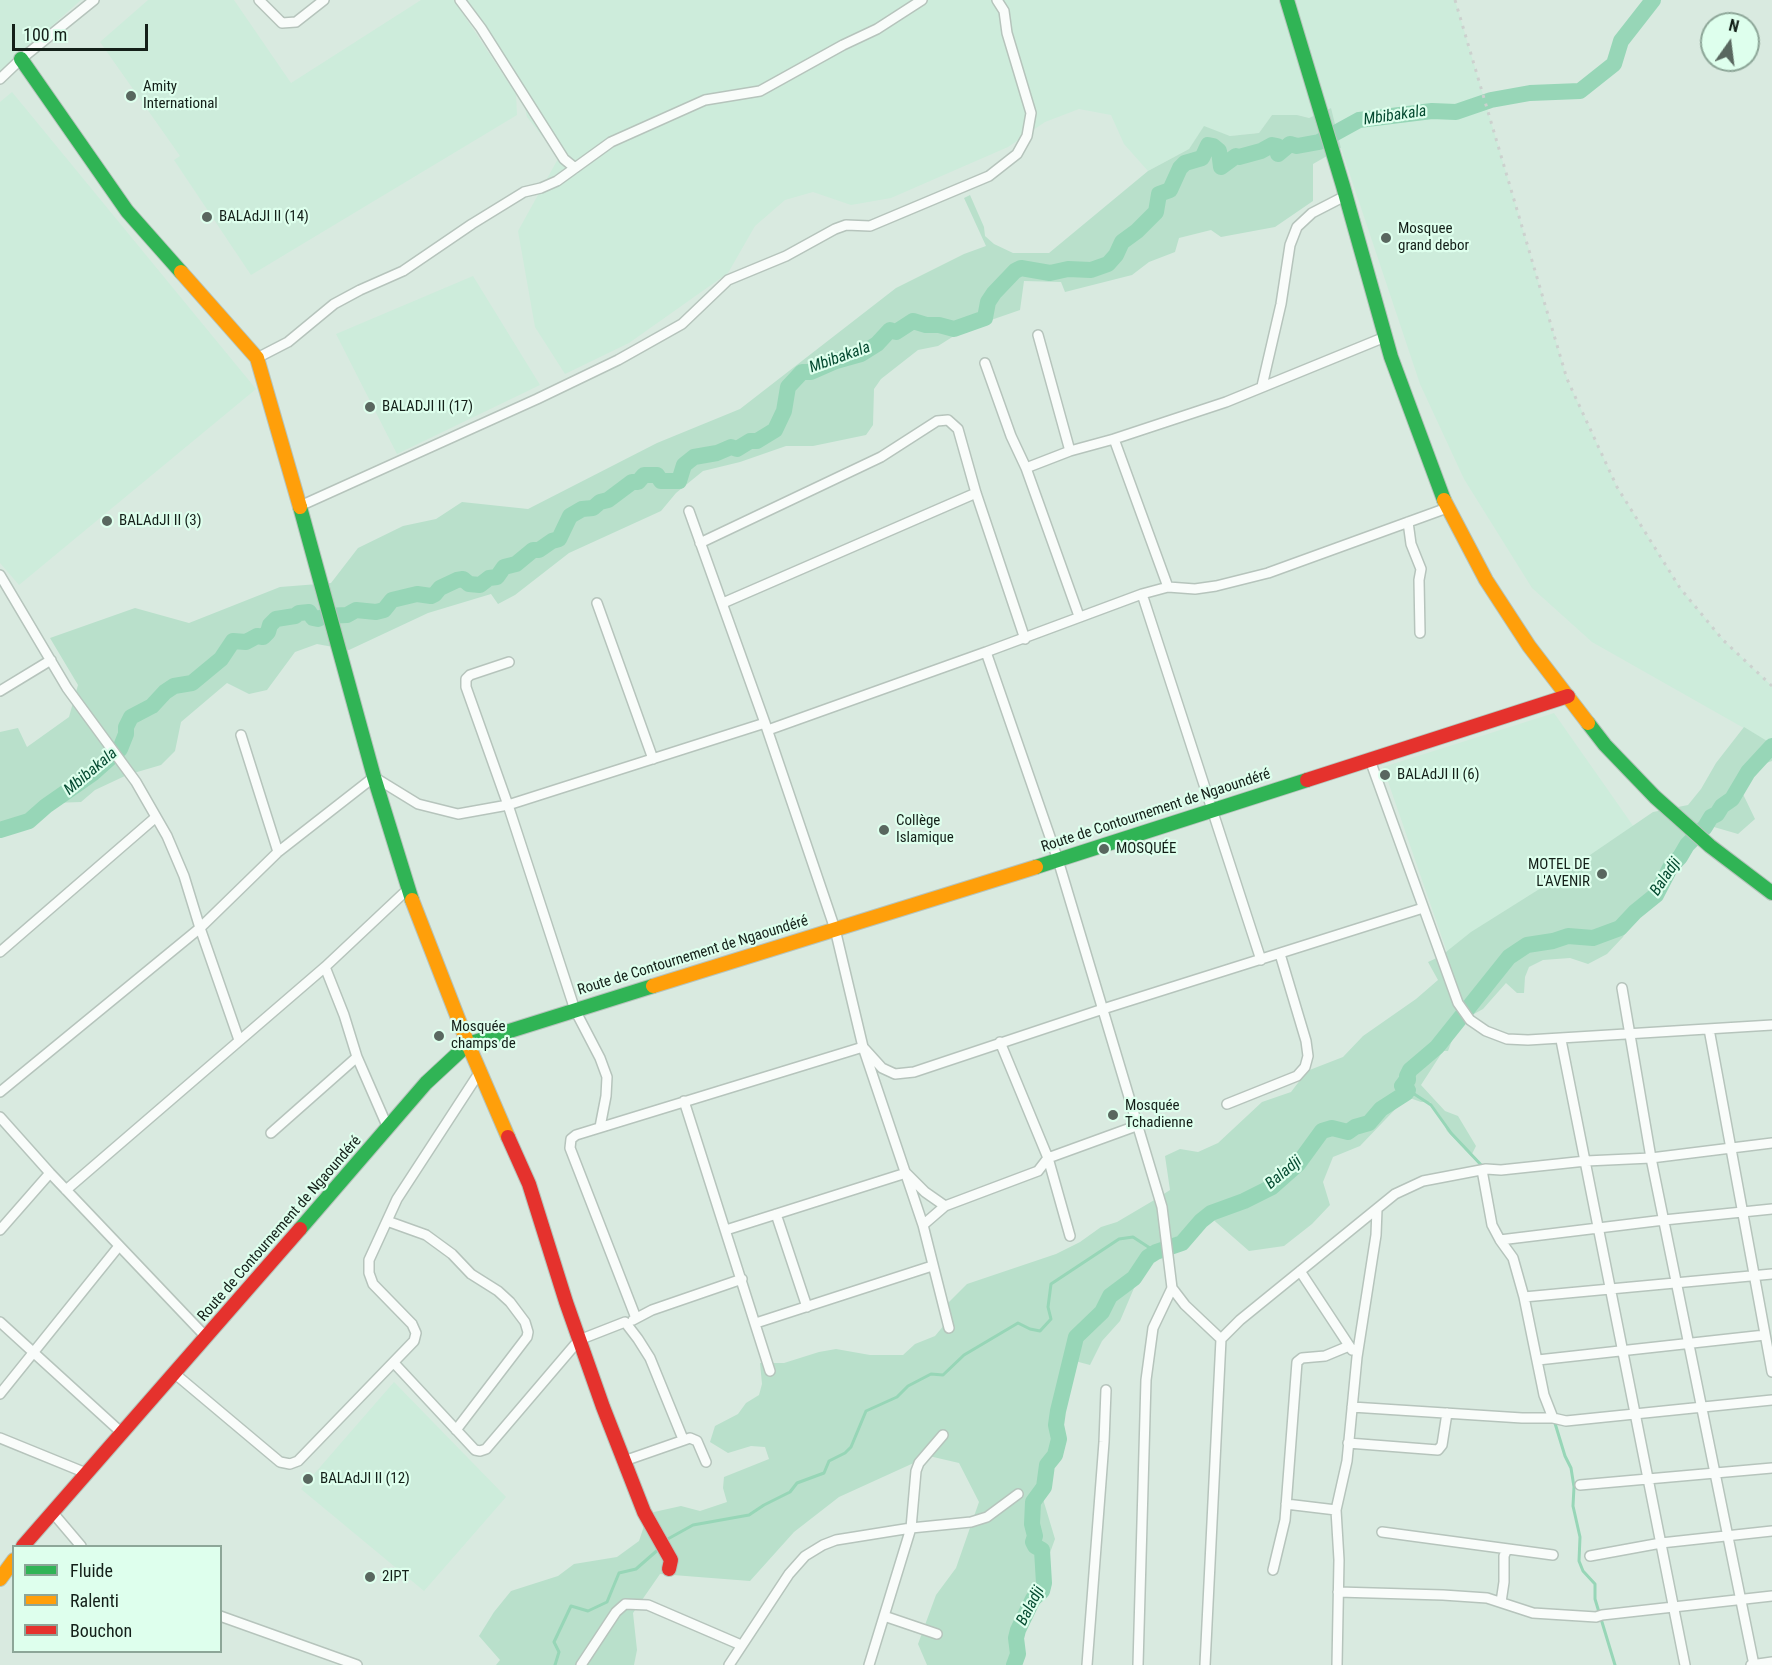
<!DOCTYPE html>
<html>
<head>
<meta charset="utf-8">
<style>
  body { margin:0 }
  #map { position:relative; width:1772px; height:1665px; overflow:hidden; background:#d9eae0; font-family:"Roboto Condensed",sans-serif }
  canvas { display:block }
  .legend { position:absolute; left:12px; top:1545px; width:210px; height:108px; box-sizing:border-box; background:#deffed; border:2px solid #8da698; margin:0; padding:8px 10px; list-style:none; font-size:18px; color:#142019 }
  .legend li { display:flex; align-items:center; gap:12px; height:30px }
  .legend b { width:30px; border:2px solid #8da698 }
  .north { position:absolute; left:1700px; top:12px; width:60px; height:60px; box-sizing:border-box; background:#deffed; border:2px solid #8da698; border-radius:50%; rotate:14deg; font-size:16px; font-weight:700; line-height:24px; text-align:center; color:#142019 }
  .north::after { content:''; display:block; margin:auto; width:21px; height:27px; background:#59675f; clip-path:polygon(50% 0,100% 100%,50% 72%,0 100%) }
  .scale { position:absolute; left:12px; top:24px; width:136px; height:27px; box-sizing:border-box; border:3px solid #142019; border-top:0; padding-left:8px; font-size:18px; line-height:21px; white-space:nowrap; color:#142019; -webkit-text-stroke:4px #deffed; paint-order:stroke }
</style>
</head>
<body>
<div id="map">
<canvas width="1772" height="1665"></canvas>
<ul class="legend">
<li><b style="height:8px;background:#30b455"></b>Fluide</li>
<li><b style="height:8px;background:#ff9f0a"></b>Ralenti</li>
<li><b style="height:8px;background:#e5322d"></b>Bouchon</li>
</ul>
<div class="north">N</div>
<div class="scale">100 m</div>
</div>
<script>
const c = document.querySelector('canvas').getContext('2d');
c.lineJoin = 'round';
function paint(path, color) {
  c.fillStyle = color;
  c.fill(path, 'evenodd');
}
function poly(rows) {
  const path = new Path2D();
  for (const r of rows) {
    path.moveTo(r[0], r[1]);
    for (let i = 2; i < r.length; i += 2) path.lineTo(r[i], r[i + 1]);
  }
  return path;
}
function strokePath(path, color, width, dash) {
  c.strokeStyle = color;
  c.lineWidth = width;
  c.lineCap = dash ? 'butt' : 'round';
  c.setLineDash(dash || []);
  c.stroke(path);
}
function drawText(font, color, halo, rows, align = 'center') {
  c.font = font + ' "Roboto Condensed",sans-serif';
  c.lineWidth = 4.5;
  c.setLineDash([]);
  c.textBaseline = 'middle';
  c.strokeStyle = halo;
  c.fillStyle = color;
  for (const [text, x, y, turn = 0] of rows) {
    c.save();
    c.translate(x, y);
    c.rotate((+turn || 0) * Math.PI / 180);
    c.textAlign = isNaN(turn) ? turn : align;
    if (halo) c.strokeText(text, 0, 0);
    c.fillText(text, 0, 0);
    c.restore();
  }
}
paint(poly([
  [0,0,81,0,0,72],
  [148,0,234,0,291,83,421,0,454,0,516,94,517,115,251,275,174,160,180,156,100,42],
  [464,0,1455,0,1567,379,1617,487,1680,588,1723,640,1772,686,1772,744,1592,642,1532,588,1464,479,1420,384,1341,148,1331,108,1309,118,1297,115,1272,115,1259,133,1230,136,1204,127,1189,149,1148,171,1124,144,1111,115,1079,109,1045,122,1008,147,891,198,851,205,813,192,785,200,755,226,728,273,629,343,565,374,535,327,518,231,559,157,527,117,520,84],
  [12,92,256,389,19,585,0,563,0,102],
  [473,276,540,385,397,454,336,334],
  [1554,713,1636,830,1448,955,1383,767],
  [394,1382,506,1497,424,1591,301,1489]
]), '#cdecdb');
paint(poly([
  [1331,108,1341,148,1313,164,1313,201,1275,227,1221,237,1211,230,1179,238,1175,252,1149,262,1132,275,1065,292,1061,282,1024,281,1020,310,965,329,938,346,918,350,881,379,874,389,873,425,866,435,813,446,786,446,740,462,703,471,676,493,661,511,569,553,515,595,498,604,491,594,428,613,349,650,317,644,295,652,267,690,249,694,227,683,181,722,175,751,161,765,127,775,95,790,81,802,53,803,30,826,0,836,0,732,18,728,27,747,69,717,78,685,50,638,135,608,189,623,280,587,331,583,358,548,403,526,436,519,462,502,528,509,657,443,740,409,896,288,964,254,986,246,964,198,970,195,984,227,985,236,994,244,1013,253,1049,253,1148,171,1189,149,1204,126,1230,136,1259,133,1272,115,1297,115,1309,118],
  [1744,727,1772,744,1772,761,1752,768,1742,792,1755,819,1738,834,1707,825,1687,844,1641,901,1623,937,1607,954,1588,964,1570,958,1543,960,1529,967,1525,977,1524,993,1517,993,1506,983,1483,1009,1465,1019,1455,1032,1448,1051,1443,1051,1421,1085,1445,1111,1458,1116,1476,1146,1471,1156,1447,1131,1441,1117,1430,1102,1421,1102,1407,1097,1360,1146,1333,1157,1323,1182,1330,1205,1312,1224,1284,1246,1249,1251,1209,1216,1200,1219,1183,1233,1154,1250,1140,1274,1120,1321,1102,1341,1090,1365,1075,1361,1066,1380,1060,1458,1053,1466,1040,1489,1055,1539,1037,1588,1016,1665,927,1665,918,1644,936,1595,956,1568,979,1502,959,1463,929,1456,839,1497,794,1532,750,1581,660,1574,633,1613,637,1650,634,1665,496,1665,500,1660,479,1636,494,1612,511,1591,558,1576,574,1564,617,1557,639,1541,644,1526,654,1512,681,1506,700,1511,727,1502,723,1488,724,1477,769,1459,765,1447,751,1446,728,1453,710,1442,715,1426,738,1414,746,1403,759,1395,762,1384,760,1363,784,1363,819,1352,836,1349,870,1355,903,1355,915,1344,935,1336,945,1324,946,1305,967,1284,1056,1254,1080,1242,1101,1227,1117,1222,1156,1199,1170,1190,1165,1156,1180,1149,1198,1152,1218,1143,1262,1102,1291,1092,1307,1071,1343,1057,1363,1036,1416,999,1438,980,1428,962,1441,956,1471,932,1549,883,1653,812,1688,805,1701,789,1716,763]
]), '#b9e0cb');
strokePath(poly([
  [1402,1086,1431,1105,1451,1133,1484,1168],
  [1554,1420,1565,1456,1571,1468,1574,1487,1573,1506,1580,1537,1579,1561,1583,1571,1595,1584,1595,1599,1615,1665],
  [666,1540,693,1525,749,1515,764,1505,790,1492,797,1483,824,1473,829,1461,845,1453,851,1447,866,1411,897,1397,908,1386,931,1374,943,1375,964,1355,1018,1323,1030,1329,1040,1331,1051,1319,1048,1307,1051,1284,1119,1239,1133,1237,1156,1252],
  [555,1665,559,1652,554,1642,571,1606,588,1611,607,1602,619,1573,636,1569,660,1548]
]), '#97d6b7', 3);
strokePath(poly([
  [0,830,29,821,46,806,92,774,120,749,126,734,126,727,131,717,152,706,165,692,174,686,192,683,221,659,233,641,246,642,257,636,263,637,268,632,270,625,276,619,295,616,299,613,309,612,313,618,318,619,325,616,347,615,356,610,376,612,384,610,392,600,417,594,431,596,435,594,440,588,457,580,463,579,469,584,480,585,489,578,497,577,504,567,516,564,533,550,539,550,552,541,559,539,570,516,582,509,593,508,600,502,608,500,632,482,638,482,644,475,657,475,661,481,679,481,684,465,694,457,717,453,731,447,737,449,750,441,757,441,775,430,784,411,788,387,802,372,811,372,836,361,861,354,877,344,890,330,896,332,913,321,926,325,939,325,954,329,985,318,988,302,994,293,1015,271,1021,268,1050,273,1068,269,1091,270,1108,264,1116,255,1122,242,1137,231,1156,212,1159,194,1170,190,1180,168,1185,163,1202,158,1208,145,1213,146,1219,151,1221,167,1236,156,1239,157,1261,151,1272,145,1277,146,1278,154,1290,144,1297,146,1319,142,1359,120,1432,111,1456,112,1491,100,1530,93,1580,91,1614,64,1621,41,1653,0],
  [1014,1665,1018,1654,1016,1638,1018,1630,1033,1599,1042,1591,1044,1583,1042,1550,1035,1546,1033,1542,1035,1536,1032,1524,1033,1502,1044,1487,1047,1465,1055,1455,1059,1439,1056,1425,1058,1411,1076,1337,1102,1312,1110,1296,1134,1278,1148,1257,1156,1252,1182,1243,1201,1221,1211,1213,1244,1201,1272,1187,1298,1164,1322,1131,1332,1128,1348,1132,1355,1127,1369,1123,1381,1109,1406,1093,1408,1090,1402,1086,1408,1078,1408,1080,1407,1076,1410,1070,1437,1047,1509,957,1527,945,1553,941,1568,936,1593,938,1620,928,1635,912,1656,895,1671,866,1680,857,1687,845,1705,827,1711,817,1717,814,1722,806,1732,799,1748,772,1772,746]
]), '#97d6b7', 16);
const street = poly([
  [259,0,282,23,296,22,324,0],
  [460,0,481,28,564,159,575,168],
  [0,79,21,59,94,0],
  [1038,335,1070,451],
  [257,358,288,342,334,304,360,290,403,271,472,224,524,192,541,188,557,181,611,142,705,100,760,91,843,45,877,29,922,0],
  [985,363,1011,436,1026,468,1079,616],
  [1262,386,1281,304,1290,245,1297,227,1312,213,1345,196],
  [1114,439,1226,402,1385,337],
  [1026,468,1070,451,1114,439,1168,587],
  [300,506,537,399,618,360,682,324,728,280,786,256,835,229,846,225,870,226,989,176,1017,154,1027,136,1031,113,1007,33,1004,11,997,0],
  [689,511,765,723,835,929,863,1047,923,1225,949,1328],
  [1408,522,1411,544,1421,569,1419,580,1420,633],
  [700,543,881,457,937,421,948,420,958,429,976,493,1025,639],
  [0,575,67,688,136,782,167,836,184,876,200,928,239,1040],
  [597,603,653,759],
  [723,603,976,493],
  [986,652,1142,594],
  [509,662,470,675,466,679,466,687,508,805,575,1010,600,1058,607,1077,606,1096,600,1127],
  [0,691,51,660],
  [768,730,986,652,1058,860,1162,1207,1172,1288,1153,1328,1146,1380,1138,1665],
  [241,735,278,852],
  [1370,760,1458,1003,1470,1020,1486,1031,1507,1039,1528,1040,1772,1025],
  [0,952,156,817],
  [1261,960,1142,594,1168,587,1195,589,1216,586,1268,573,1447,508],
  [325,967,344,1015,357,1057,388,1128],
  [1622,988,1651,1158,1754,1665],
  [1709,1029,1772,1372],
  [1561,1040,1685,1665],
  [1000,1042,1048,1158,1070,1236],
  [0,1092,200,928,278,852,374,777,418,804,458,814,508,805,765,723],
  [684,1101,770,1371],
  [1227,1104,1297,1076,1305,1067,1308,1056,1306,1041,1280,954],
  [0,1117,50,1173,207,1338],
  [271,1133,357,1057],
  [1482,1170,1492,1225,1500,1240,1513,1258,1524,1297,1544,1395,1553,1418],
  [66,1190,325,967,408,889],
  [776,1214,807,1307],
  [387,1221,426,1235,452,1254,471,1274,498,1291,510,1302,525,1322,528,1332,527,1337,456,1430],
  [923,1225,945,1206,1038,1171,1048,1158,1136,1126],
  [0,1230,50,1173],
  [726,1230,906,1173,925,1192,945,1206],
  [1500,1240,1664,1220,1772,1209],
  [1300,1271,1352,1350],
  [1172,1288,1185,1305,1221,1339],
  [1524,1297,1772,1274],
  [636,1318,570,1148,571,1139,576,1135,863,1047,882,1068,895,1074,914,1072,1103,1009,1423,908],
  [633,1320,652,1310,742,1279],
  [0,1322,123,1434],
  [756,1323,932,1266],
  [1538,1360,1765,1335],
  [394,1363,475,1450,480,1451,486,1449,579,1340,625,1322,638,1339,650,1358,683,1439],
  [174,1373,280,1462,290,1464,298,1461,414,1341,416,1333,412,1324,373,1284,369,1273,369,1260,397,1199,481,1070],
  [0,1394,119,1246],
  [1352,1407,1522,1418,1553,1418,1566,1421,1772,1400],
  [0,1438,86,1473],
  [1348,1443,1438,1450,1442,1445,1447,1413],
  [624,1461,690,1438,697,1441,706,1462],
  [1580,1485,1772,1468],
  [1286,1504,1336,1510],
  [53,1513,81,1546],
  [1382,1532,1553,1555],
  [1590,1556,1661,1543,1772,1531],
  [1273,1570,1285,1520,1297,1362,1302,1358,1325,1356,1349,1346],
  [1338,1592,1443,1595,1487,1598,1533,1613,1596,1617,1602,1615,1772,1596],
  [1501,1602,1504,1582,1504,1556,1507,1549],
  [220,1616,357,1665],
  [884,1616,937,1634],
  [581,1665,616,1612,625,1604,648,1605,741,1645],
  [729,1665,789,1574,805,1556,823,1545,836,1540,911,1528,971,1522,987,1517,1018,1494],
  [869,1665,911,1528,916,1471,919,1463,943,1435],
  [1087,1665,1104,1442,1106,1390],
  [1205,1665,1221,1339,1240,1320,1395,1194,1423,1181,1486,1169,1501,1170,1586,1161,1651,1158,1772,1143],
  [1337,1665,1339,1560,1336,1510,1347,1461,1357,1357,1376,1235,1377,1209],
  [1751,1665,1772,1662]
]);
const fast = poly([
  [1287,0,1343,186,1391,357,1444,500],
  [21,59,127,211,181,272],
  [300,507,374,777,412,900],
  [1588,723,1605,745,1655,797,1710,846,1772,893],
  [1036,867,1307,780],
  [300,1229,426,1083,468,1044,653,986]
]);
const slow = poly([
  [181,272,257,358,300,507],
  [1444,500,1486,580,1529,646,1588,723],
  [412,900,468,1044,508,1137],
  [653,986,1036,867],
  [0,1579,14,1560]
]);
const jam = poly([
  [1307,780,1568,696],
  [508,1137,529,1184,566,1302,603,1407,644,1512,671,1560,669,1569],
  [23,1546,300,1229]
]);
strokePath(street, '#b6c4bc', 12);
strokePath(fast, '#b6c4bc', 16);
strokePath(slow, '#b6c4bc', 16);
strokePath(jam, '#b6c4bc', 16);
strokePath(street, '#f9fcfa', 9);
strokePath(fast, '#30b455', 14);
strokePath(slow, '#ff9f0a', 14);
strokePath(jam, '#e5322d', 14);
strokePath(poly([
  [1455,0,1567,379,1617,487,1680,588,1723,640,1772,686]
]), '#ccd1ce', 3, [3, 6]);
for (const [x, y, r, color] of [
  [131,96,6,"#59675f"],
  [207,217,6,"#59675f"],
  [1386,238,6,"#59675f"],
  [370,407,6,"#59675f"],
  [107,521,6,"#59675f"],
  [1385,775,6,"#59675f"],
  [884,830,6,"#59675f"],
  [1104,849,6,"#59675f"],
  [1602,874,6,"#59675f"],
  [439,1036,6,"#59675f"],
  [1113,1115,6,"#59675f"],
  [308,1479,6,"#59675f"],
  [370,1577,6,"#59675f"]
]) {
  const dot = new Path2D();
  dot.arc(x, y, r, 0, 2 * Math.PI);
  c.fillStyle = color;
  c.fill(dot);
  strokePath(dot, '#deffed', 2);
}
drawText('15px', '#142019', '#deffed', [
  ["Amity",143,87],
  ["International",143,104],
  ["BALAdJI II (14)",219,217],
  ["Mosquee",1398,229],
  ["grand debor",1398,246],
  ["BALADJI II (17)",382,407],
  ["BALAdJI II (3)",119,521],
  ["BALAdJI II (6)",1397,775],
  ["Collège",896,821],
  ["Islamique",896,838],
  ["MOSQUÉE",1116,849],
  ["MOTEL DE",1590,865,"right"],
  ["L'AVENIR",1590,882,"right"],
  ["Mosquée",451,1027],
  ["champs de",451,1044],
  ["Mosquée",1125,1106],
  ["Tchadienne",1125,1123],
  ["BALAdJI II (12)",320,1479],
  ["2IPT",382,1577]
], 'left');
drawText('15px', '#142019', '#deffed', [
  ["Route de Contournement de Ngaoundéré",1156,811,-18],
  ["Route de Contournement de Ngaoundéré",693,956,-17],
  ["Route de Contournement de Ngaoundéré",280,1229,-49]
]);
drawText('italic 16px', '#054b31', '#deffed', [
  ["Mbibakala",1395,116,-8],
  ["Mbibakala",840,358,-20],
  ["Mbibakala",91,772,-40],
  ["Baladji",1666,877,-56],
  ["Baladji",1284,1173,-40],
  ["Baladji",1031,1606,-63]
]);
</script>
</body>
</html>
